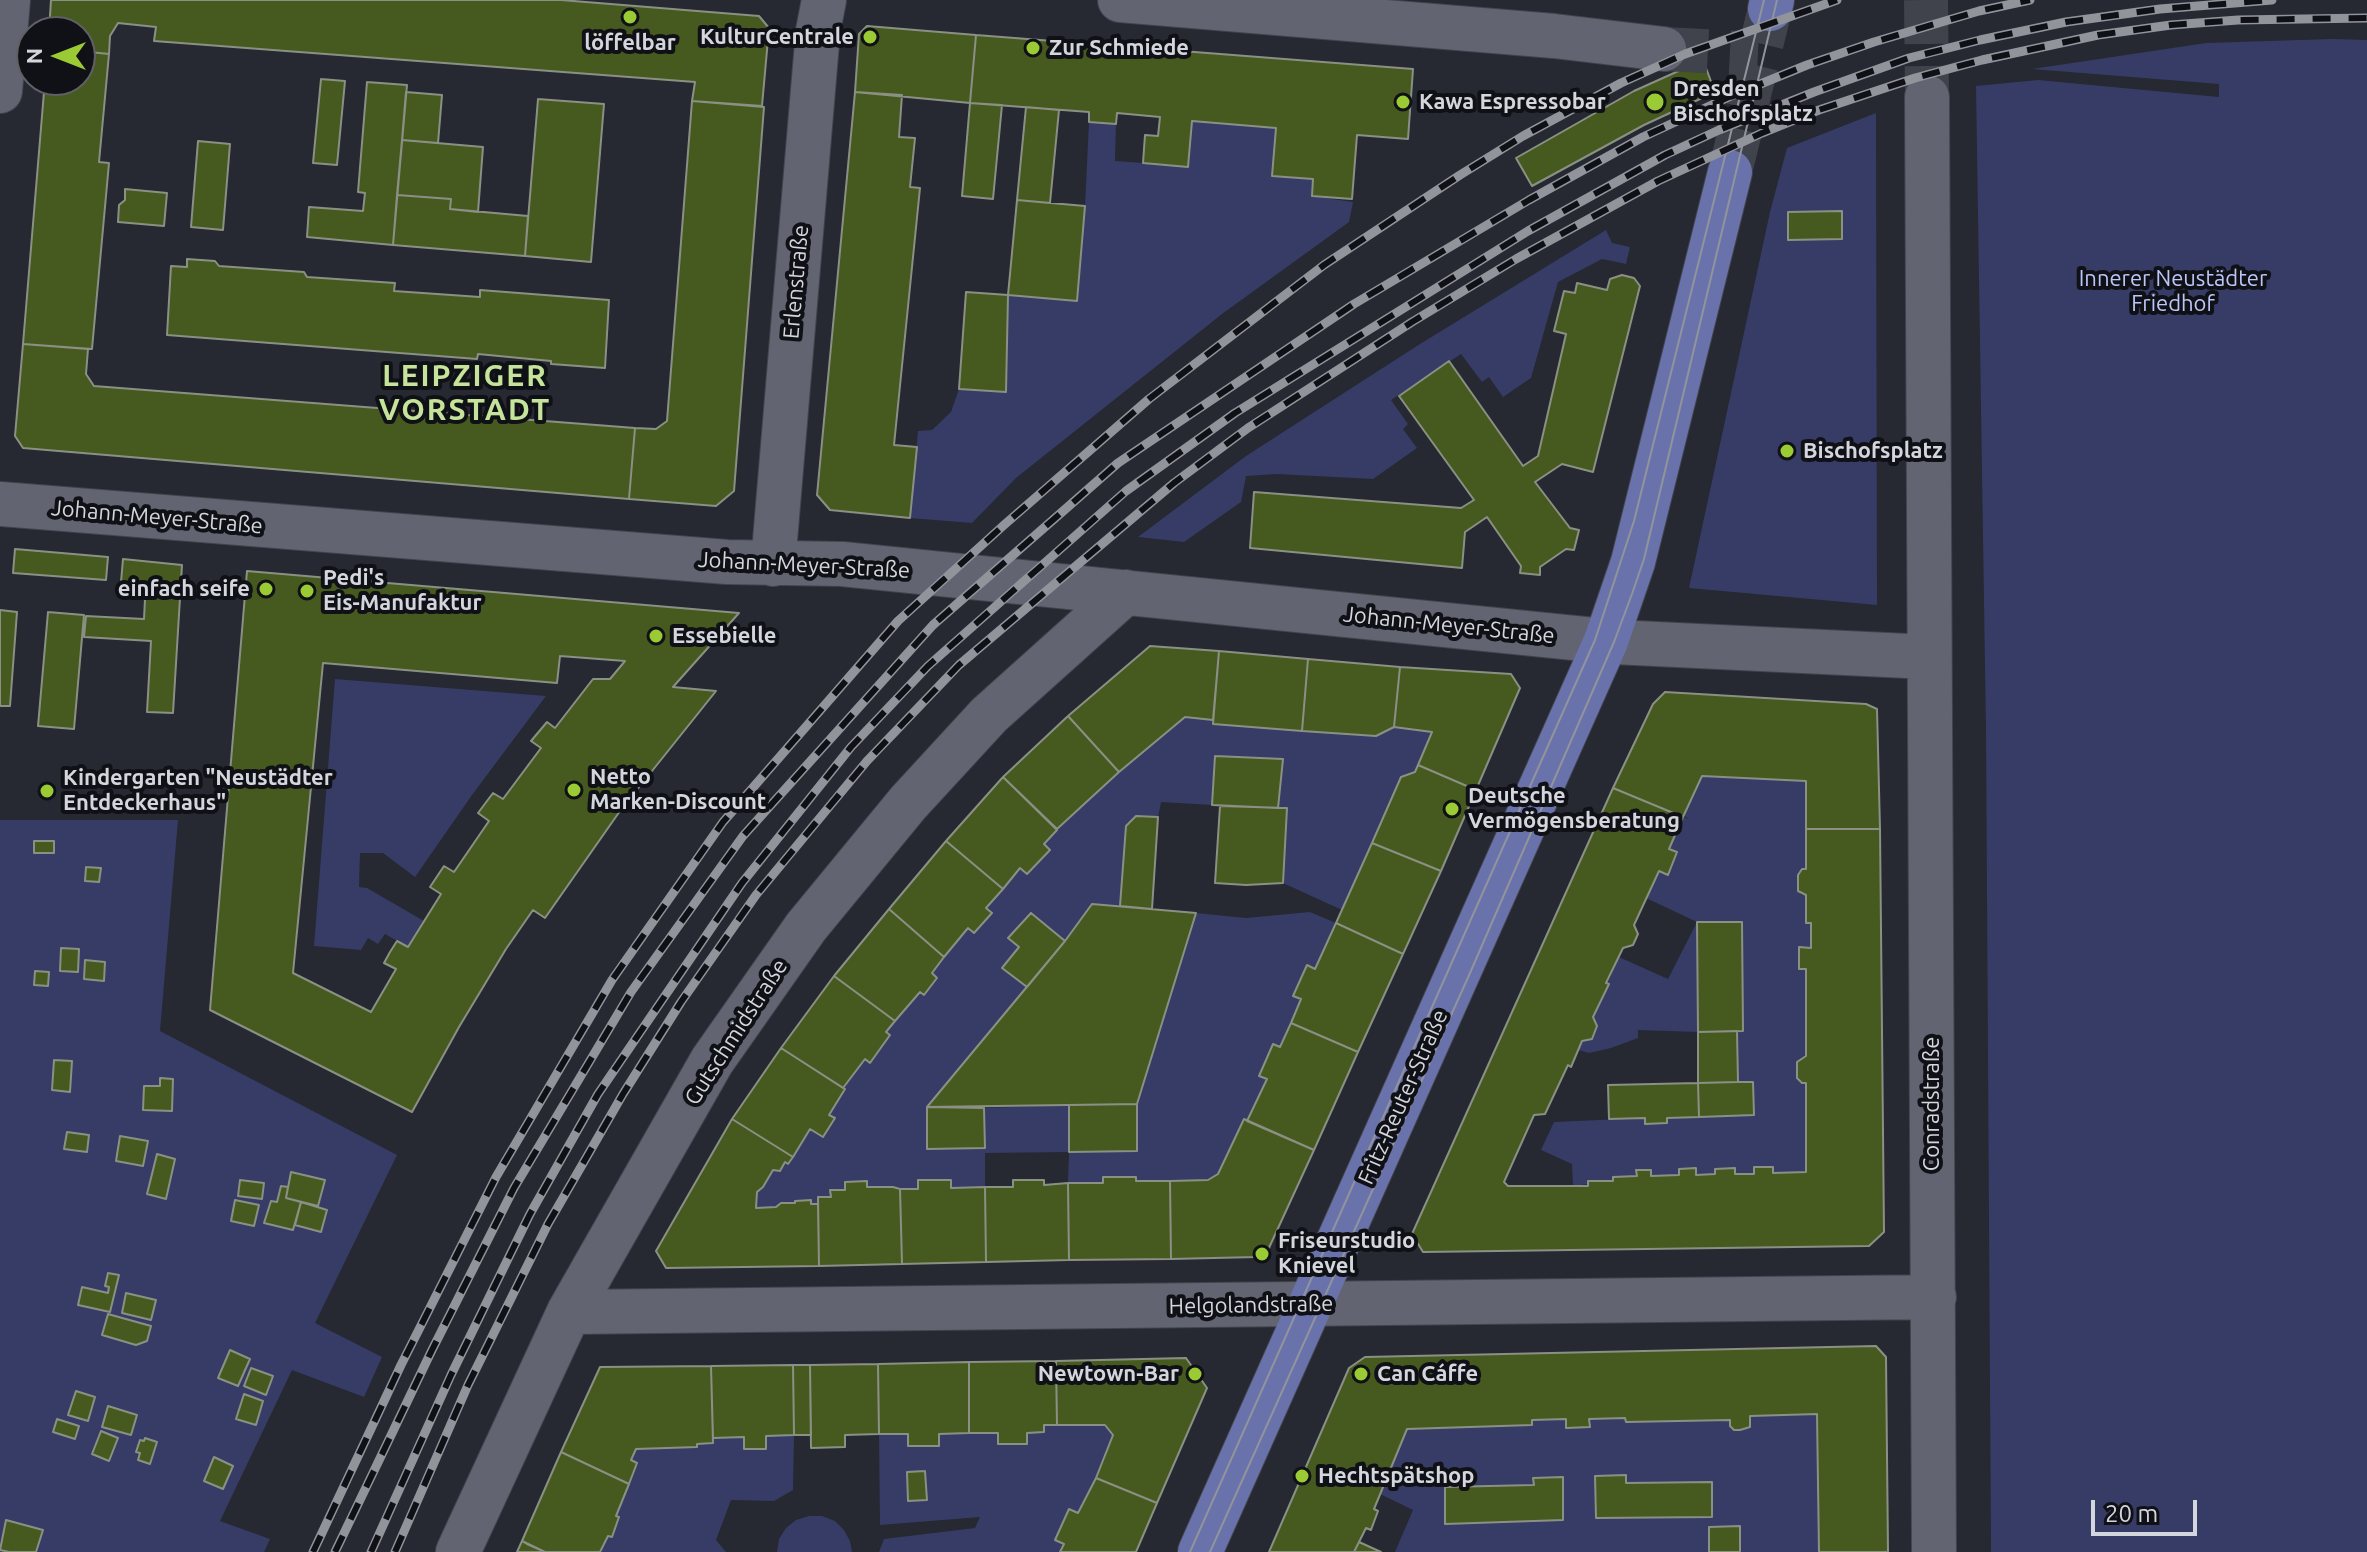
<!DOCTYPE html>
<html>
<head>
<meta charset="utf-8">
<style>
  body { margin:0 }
  #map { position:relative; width:2367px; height:1552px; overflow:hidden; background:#262832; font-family:Ubuntu,sans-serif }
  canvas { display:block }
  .north { position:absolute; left:16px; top:16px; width:80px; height:80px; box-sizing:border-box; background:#101116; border:2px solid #5e6066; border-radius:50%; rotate:270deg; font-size:22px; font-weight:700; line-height:32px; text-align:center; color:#d4d6dd }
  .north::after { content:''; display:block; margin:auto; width:28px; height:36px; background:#9acb34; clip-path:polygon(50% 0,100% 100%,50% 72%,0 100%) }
  .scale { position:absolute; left:2091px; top:1500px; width:106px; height:36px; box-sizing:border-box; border:4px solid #d4d6dd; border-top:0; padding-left:10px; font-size:24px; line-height:28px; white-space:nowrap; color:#d4d6dd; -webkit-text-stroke:6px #101116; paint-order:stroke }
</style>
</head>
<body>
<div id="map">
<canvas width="2367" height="1552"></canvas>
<div class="north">N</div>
<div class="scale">20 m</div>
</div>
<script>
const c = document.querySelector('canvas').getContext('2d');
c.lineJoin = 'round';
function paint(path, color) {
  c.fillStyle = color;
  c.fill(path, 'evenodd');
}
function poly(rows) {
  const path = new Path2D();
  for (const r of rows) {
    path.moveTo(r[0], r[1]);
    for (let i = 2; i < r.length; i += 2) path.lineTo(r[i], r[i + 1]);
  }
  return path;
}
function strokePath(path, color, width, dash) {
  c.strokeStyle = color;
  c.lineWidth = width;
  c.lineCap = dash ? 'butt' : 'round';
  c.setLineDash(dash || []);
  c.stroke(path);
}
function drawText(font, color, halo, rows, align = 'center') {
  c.font = font + ' Ubuntu,sans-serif';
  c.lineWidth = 8;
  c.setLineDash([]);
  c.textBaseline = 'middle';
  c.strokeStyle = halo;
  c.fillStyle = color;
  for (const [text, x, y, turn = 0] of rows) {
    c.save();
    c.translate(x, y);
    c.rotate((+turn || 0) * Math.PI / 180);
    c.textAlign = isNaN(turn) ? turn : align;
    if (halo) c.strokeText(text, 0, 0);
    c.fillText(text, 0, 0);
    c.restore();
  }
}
paint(poly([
  [2332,39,2367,40,2367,1552,1991,1552,1986,731,1976,86,2038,80,2219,97,2219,84,2032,69,2206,43],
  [1876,113,1877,605,1689,588,1770,212,1787,148],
  [1192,121,1276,128,1272,176,1313,179,1312,196,1353,202,1349,222,1222,314,1016,478,972,523,910,518,918,431,932,430,951,412,959,389,1006,392,1008,295,1077,300,1085,206,1089,122,1116,124,1115,161,1188,166],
  [1606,230,1612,243,1630,247,1626,264,1602,259,1558,282,1531,378,1503,397,1489,377,1482,382,1461,354,1391,400,1408,424,1403,429,1417,448,1373,479,1277,474,1246,476,1241,502,1184,542,1138,537,1246,456,1420,344],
  [335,679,546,696,472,795,415,877,383,853,360,853,359,887,367,888,424,921,408,947,385,934,378,944,368,938,361,950,314,946],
  [1185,717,1213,720,1213,724,1376,736,1394,727,1432,732,1415,772,1401,777,1342,910,1283,883,1287,809,1278,808,1283,759,1215,756,1212,805,1161,802,1158,817,1136,816,1126,826,1120,906,1092,904,1065,941,1031,913,1008,937,1019,947,1027,987,927,1107,927,1148,984,1148,984,1108,1069,1105,1070,1152,1137,1151,1137,1104,1196,913,1246,918,1310,912,1336,923,1315,969,1307,966,1294,996,1301,999,1280,1047,1273,1045,1259,1076,1267,1079,1247,1121,1244,1120,1218,1174,1208,1180,1136,1181,1135,1177,1103,1177,1103,1183,1068,1183,1069,1152,985,1153,985,1187,951,1188,950,1180,919,1180,918,1189,867,1187,866,1182,845,1182,845,1190,830,1190,831,1197,818,1197,818,1204,811,1204,811,1200,796,1201,795,1203,781,1203,776,1207,756,1208,757,1192,763,1187,773,1170,780,1171,785,1162,788,1163,810,1129,823,1137,834,1119,829,1115,845,1089,843,1088,865,1059,870,1063,889,1035,886,1032,895,1021,920,992,924,994,937,978,932,973,944,957,968,928,974,932,986,908,1020,868,1027,874,1050,851,1044,844,1057,830,1119,772],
  [1702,776,1806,781,1806,869,1798,875,1798,891,1802,895,1806,895,1806,922,1811,923,1811,948,1799,948,1799,968,1806,969,1806,1056,1797,1062,1797,1078,1802,1083,1806,1083,1806,1172,1773,1173,1773,1167,1754,1167,1754,1174,1735,1174,1735,1168,1716,1169,1715,1174,1696,1175,1695,1168,1680,1169,1679,1175,1651,1176,1651,1170,1637,1170,1637,1176,1613,1177,1613,1181,1573,1186,1572,1164,1541,1150,1554,1122,1645,1118,1667,1123,1667,1118,1754,1115,1753,1082,1738,1082,1737,1031,1743,1031,1697,922,1698,1032,1638,1030,1638,1038,1611,1048,1589,1053,1578,1050,1582,1041,1592,1038,1597,1026,1593,1017,1619,957,1668,979,1697,922,1646,898,1659,871,1676,853,1669,849,1683,817,1689,819,1684,816],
  [0,820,178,820,160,1031,397,1155,315,1323,382,1357,364,1397,292,1370,220,1521,270,1539,264,1552,0,1552],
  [1817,1414,1819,1552,1740,1552,1739,1526,1709,1527,1709,1552,1395,1552,1413,1510,1380,1494,1407,1429,1532,1425,1532,1420,1566,1419,1567,1428,1589,1427,1589,1419,1625,1418,1626,1422,1730,1420,1730,1426,1734,1430,1740,1430,1750,1427,1750,1416],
  [1625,1475,1626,1483,1711,1482,1711,1517,1596,1518,1595,1476],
  [1563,1478,1563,1520,1445,1524,1446,1487,1534,1485,1533,1479],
  [1044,1425,1105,1425,1113,1435,1089,1494,1087,1494,1078,1513,1069,1510,1055,1540,1064,1544,1060,1552,879,1552,884,1539,975,1528,980,1517,880,1525,879,1434,908,1434,909,1446,939,1446,939,1434,998,1433,998,1444,1027,1444,1027,1433,1044,1432],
  [794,1435,793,1490,774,1501,731,1500,716,1540,726,1552,600,1552,608,1536,612,1537,619,1518,616,1516,637,1463,631,1460,636,1449,696,1447,697,1444,713,1443,713,1438,744,1437,744,1449,765,1449,766,1436],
  [809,1516,822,1516,835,1521,844,1530,850,1541,852,1552,777,1552,779,1539,786,1528,796,1520]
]), '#363c65');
const building = poly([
  [51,0,561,0,759,16,769,28,762,106,692,101,695,82,154,41,156,27,118,23,110,36,109,54,80,51,80,32,49,32,51,0],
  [867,26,976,35,970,103,855,92,859,34,867,26],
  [976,35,1413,69,1408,139,1357,135,1352,199,1312,196,1313,179,1272,176,1276,128,1192,121,1188,167,1143,163,1145,135,1158,136,1160,117,1117,113,1116,124,1089,122,1089,112,970,103,976,35],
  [80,51,109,54,99,162,109,163,92,349,23,344,45,80,80,80,80,51],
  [1703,60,1715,92,1644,125,1532,186,1516,158,1634,91,1703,60],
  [321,79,345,81,337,165,313,163,321,79],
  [367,82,407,85,393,245,307,237,309,207,363,211,365,193,358,192,367,82],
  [406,92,442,95,438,143,402,140,406,92],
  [855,92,902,95,899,137,915,138,910,187,920,188,894,445,917,447,910,518,830,510,817,495,855,92],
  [538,99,604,104,591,262,525,256,538,99],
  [692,101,764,107,734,491,716,506,629,499,635,428,656,429,667,421,692,101],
  [970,103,1002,105,993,199,962,196,970,103],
  [1026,107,1059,110,1050,203,1017,200,1026,107],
  [402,140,483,147,478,212,450,209,451,199,397,195,402,140],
  [198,141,230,144,223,230,191,227,198,141],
  [125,189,167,193,164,226,118,222,119,205,125,200,125,189],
  [397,195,451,199,450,209,528,216,525,256,393,245,397,195],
  [1017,200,1085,206,1077,301,1008,295,1017,200],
  [1842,211,1842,239,1788,240,1788,212,1842,211],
  [187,259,215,261,219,266,304,272,307,277,395,283,394,291,480,297,480,290,609,300,605,368,551,364,551,361,478,354,477,359,167,335,171,266,187,267,187,259],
  [1622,275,1634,278,1640,286,1593,472,1562,464,1535,482,1570,528,1579,530,1574,550,1566,549,1540,567,1540,575,1520,573,1521,566,1487,517,1465,532,1462,568,1250,548,1254,492,1461,508,1474,500,1399,396,1449,361,1523,466,1538,456,1566,334,1554,331,1564,291,1575,293,1577,283,1607,290,1610,279,1622,275],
  [966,292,1008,295,1006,392,959,389,966,292],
  [23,344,88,349,86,374,94,386,635,428,629,499,23,448,15,436,23,344],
  [15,549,108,557,106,580,13,573,15,549],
  [123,559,182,565,173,713,147,712,151,641,84,637,86,616,144,619,145,599,121,582,123,559],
  [247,571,739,613,673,687,716,691,620,811,545,918,533,910,506,949,459,1027,412,1112,210,1010,247,571],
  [560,656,625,661,610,679,593,679,555,728,547,722,531,741,541,748,503,799,493,793,478,813,489,821,454,872,444,866,430,887,441,894,408,947,397,941,390,952,384,963,396,969,371,1012,293,973,323,663,557,683,560,656],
  [0,610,17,612,10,706,0,706,0,610],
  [48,612,84,615,74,729,38,726,48,612],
  [1150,646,1219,651,1213,720,1185,717,1119,772,1068,716,1150,646],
  [1219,651,1308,659,1302,731,1213,724,1219,651],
  [1308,659,1400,667,1394,727,1376,736,1302,731,1308,659],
  [1400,667,1511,674,1520,688,1476,790,1418,765,1432,732,1394,727,1400,667],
  [1665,692,1866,704,1877,709,1880,829,1806,829,1806,781,1702,776,1683,817,1613,788,1653,704,1665,692],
  [1068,716,1119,772,1057,829,1003,777,1068,716],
  [1215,756,1283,759,1278,808,1212,805,1215,756],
  [1418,765,1476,790,1441,871,1372,843,1401,777,1415,772,1418,765],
  [1003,777,1057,830,1044,844,1050,850,1027,874,1020,868,1003,889,946,841,1003,777],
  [1613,788,1683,817,1669,849,1677,852,1668,875,1659,871,1634,925,1638,934,1633,945,1623,948,1606,983,1609,984,1593,1017,1597,1026,1592,1039,1582,1041,1571,1067,1568,1065,1545,1114,1534,1115,1504,1182,1508,1186,1588,1186,1588,1181,1613,1181,1613,1177,1637,1176,1636,1170,1651,1170,1651,1176,1679,1175,1679,1169,1696,1168,1696,1175,1715,1174,1715,1169,1735,1168,1735,1174,1754,1174,1754,1167,1773,1167,1773,1173,1806,1172,1806,1083,1802,1083,1797,1078,1797,1062,1806,1056,1806,969,1799,969,1799,947,1811,948,1811,923,1806,923,1806,895,1798,891,1798,875,1802,869,1806,869,1806,829,1880,829,1884,1232,1869,1246,1423,1252,1412,1234,1613,788],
  [1220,806,1287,808,1283,883,1246,885,1215,883,1220,806],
  [1136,816,1158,817,1152,909,1120,906,1126,826,1136,816],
  [34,841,54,841,54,853,34,853,34,841],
  [946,841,1003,889,986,908,992,913,974,933,968,928,944,957,889,909,946,841],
  [1372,843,1441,871,1403,954,1336,923,1372,843],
  [86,867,101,868,99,882,85,881,86,867],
  [1092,904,1196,913,1137,1104,927,1107,1065,941,1092,904],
  [889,909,944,957,932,973,937,978,924,995,920,992,895,1021,834,976,889,909],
  [1031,913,1065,941,1027,987,1002,968,1019,947,1008,938,1031,913],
  [1697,922,1742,922,1743,1031,1698,1032,1697,922],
  [1336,923,1403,954,1358,1052,1291,1023,1301,999,1293,996,1307,965,1315,969,1336,923],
  [61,948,79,949,78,972,60,971,61,948],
  [85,960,105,962,104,981,84,979,85,960],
  [35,971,49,972,48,986,34,985,35,971],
  [834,976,895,1021,886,1032,890,1035,870,1063,865,1059,843,1088,781,1048,834,976],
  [1291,1023,1358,1052,1314,1150,1247,1121,1267,1079,1259,1076,1273,1044,1280,1047,1291,1023],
  [1737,1031,1738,1082,1698,1083,1698,1032,1737,1031],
  [781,1048,845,1089,829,1115,835,1118,823,1137,810,1129,793,1157,732,1119,781,1048],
  [54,1060,72,1061,70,1092,52,1090,54,1060],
  [160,1078,173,1079,172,1111,143,1110,144,1086,160,1086,160,1078],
  [1738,1082,1753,1082,1754,1115,1699,1117,1698,1083,1738,1082],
  [1698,1083,1699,1117,1667,1118,1667,1123,1645,1124,1645,1118,1609,1119,1608,1085,1698,1083],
  [1137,1104,1137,1151,1069,1152,1069,1105,1137,1104],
  [927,1107,984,1108,985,1148,927,1149,927,1107],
  [732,1119,793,1157,788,1164,785,1162,780,1171,773,1170,763,1187,757,1192,756,1208,776,1207,781,1203,795,1203,795,1201,811,1200,811,1204,818,1204,819,1266,666,1268,656,1251,732,1119],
  [1244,1119,1314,1150,1268,1250,1257,1257,1171,1259,1170,1181,1208,1180,1218,1174,1244,1119],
  [67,1132,89,1135,87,1152,64,1149,67,1132],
  [120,1136,148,1141,143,1166,116,1161,120,1136],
  [157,1154,175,1159,166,1199,147,1194,157,1154],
  [291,1172,325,1180,318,1206,286,1198,291,1172],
  [1103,1177,1136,1177,1136,1181,1170,1181,1171,1259,1069,1260,1068,1183,1103,1183,1103,1177],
  [240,1180,264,1183,262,1199,238,1196,240,1180],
  [918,1180,951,1180,951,1188,985,1187,986,1262,902,1264,900,1189,918,1189,918,1180],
  [1013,1180,1044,1180,1044,1185,1068,1183,1069,1260,986,1262,985,1187,1013,1187,1013,1180],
  [867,1181,867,1187,893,1187,900,1189,902,1264,819,1266,818,1197,831,1197,830,1190,845,1190,845,1182,867,1181],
  [281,1186,288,1187,286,1198,301,1202,293,1230,264,1223,271,1201,277,1202,281,1186],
  [235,1200,259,1205,254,1226,231,1221,235,1200],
  [301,1202,327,1210,321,1232,295,1225,301,1202],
  [108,1273,119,1275,110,1312,78,1305,82,1287,108,1293,109,1287,105,1286,108,1273],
  [126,1293,156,1300,151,1320,122,1313,126,1293],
  [108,1314,151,1326,147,1341,136,1345,102,1335,108,1314],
  [1876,1346,1886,1357,1888,1552,1819,1552,1817,1414,1750,1416,1750,1427,1740,1430,1734,1430,1730,1426,1730,1420,1626,1422,1625,1418,1589,1419,1590,1427,1566,1428,1566,1419,1532,1420,1532,1425,1407,1429,1374,1509,1378,1511,1371,1530,1366,1528,1354,1552,1269,1552,1349,1368,1365,1357,1876,1346],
  [230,1350,250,1359,238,1386,218,1378,230,1350],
  [1186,1358,1207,1388,1157,1503,1096,1478,1113,1435,1105,1425,1057,1425,1056,1361,1186,1358],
  [1056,1361,1057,1425,1044,1425,1044,1432,1027,1433,1027,1444,998,1444,998,1433,969,1433,969,1362,1056,1361],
  [969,1362,969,1433,939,1434,939,1446,908,1446,908,1434,879,1434,878,1364,969,1362],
  [878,1364,879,1434,845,1435,845,1447,811,1448,810,1365,878,1364],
  [793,1365,794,1435,766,1436,766,1449,744,1449,744,1437,713,1438,711,1366,793,1365],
  [793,1365,810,1365,811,1435,794,1435,793,1365],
  [711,1366,713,1443,697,1444,697,1447,636,1449,631,1460,637,1463,629,1484,561,1452,600,1367,711,1366],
  [251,1368,273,1376,266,1395,244,1386,251,1368],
  [76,1391,95,1397,88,1421,68,1415,76,1391],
  [244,1394,263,1401,256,1425,236,1419,244,1394],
  [108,1406,137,1415,131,1435,102,1427,108,1406],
  [57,1419,79,1426,75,1439,53,1432,57,1419],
  [101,1431,118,1438,109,1461,92,1454,101,1431],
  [145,1438,157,1442,150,1464,138,1460,140,1453,136,1452,140,1440,144,1441,145,1438],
  [561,1452,629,1484,616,1516,619,1517,612,1537,608,1536,600,1552,545,1552,522,1541,561,1452],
  [214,1457,233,1466,223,1489,204,1481,214,1457],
  [925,1471,927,1500,908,1501,907,1472,925,1471],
  [1626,1475,1626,1483,1712,1482,1712,1517,1596,1518,1595,1476,1626,1475],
  [1563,1477,1563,1520,1445,1524,1445,1487,1534,1485,1533,1478,1563,1477],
  [1096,1478,1157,1503,1136,1552,1060,1552,1064,1544,1055,1540,1069,1509,1078,1513,1096,1478],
  [6,1520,43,1530,36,1552,9,1552,0,1550,6,1520],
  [1740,1526,1740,1552,1709,1552,1709,1527,1740,1526],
  [522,1541,527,1544,545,1552,517,1552,522,1541],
  [1359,1542,1381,1552,1354,1552,1359,1542]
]);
paint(building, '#465a1f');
strokePath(building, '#8b9084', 2);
strokePath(poly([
  [1926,0,1927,97],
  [1664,49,1758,54]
]), '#40424c', 44, [44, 22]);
strokePath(poly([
  [1730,172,1770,9]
]), '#40424c', 44, [44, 22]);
const minor = poly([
  [1120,0,1554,36,1664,49],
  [0,91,8,0],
  [1927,97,1934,1552],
  [0,504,727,562,842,564,1614,642,1929,657],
  [773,564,818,31,824,0],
  [569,1312,1934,1297],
  [458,1552,569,1312,712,1061,806,927,908,803,989,715,1126,592]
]);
const major = poly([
  [1770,9,1772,0],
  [1200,1552,1606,641,1633,562,1730,172]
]);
strokePath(minor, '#42444d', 46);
strokePath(major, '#42444d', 46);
strokePath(minor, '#626571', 44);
strokePath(major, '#6972ab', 44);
strokePath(poly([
  [1190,1552,1595,640,1634,521,1764,0],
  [1210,1552,1470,973,1614,642,1632,594,1644,559,1777,0]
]), '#92949c', 2);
const rail = poly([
  [313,1552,401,1365,496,1177,612,980,723,822,898,621,1004,525,1149,399,1324,265,1460,175,1523,136,1621,83,1685,54,1837,0],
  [335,1552,432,1350,514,1188,631,992,743,836,933,625,1118,463,1354,304,1529,200,1643,137,1731,96,1807,65,1874,42,1979,11,2030,0],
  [371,1552,451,1375,530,1214,598,1094,742,883,851,747,928,666,1126,491,1235,413,1528,231,1665,155,1719,130,1814,92,1909,58,1980,40,2066,22,2160,9,2272,0],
  [395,1552,468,1385,548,1224,623,1094,681,1002,756,895,867,761,959,665,1174,483,1248,428,1412,322,1516,259,1658,181,1762,133,1819,110,1915,78,1982,60,2098,35,2171,25,2238,20,2367,18]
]);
strokePath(rail, '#92949c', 9);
strokePath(rail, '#101116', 6, [18]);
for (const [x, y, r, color] of [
  [630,17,8,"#9acb34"],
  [870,37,8,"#9acb34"],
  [1033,48,8,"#9acb34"],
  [1403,102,8,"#9acb34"],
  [1655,102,10,"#9acb34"],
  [1787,451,8,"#9acb34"],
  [266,589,8,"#9acb34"],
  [307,591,8,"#9acb34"],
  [656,636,8,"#9acb34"],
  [574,790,8,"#9acb34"],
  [47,791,8,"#9acb34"],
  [1452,809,8,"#9acb34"],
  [1262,1254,8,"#9acb34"],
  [1195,1374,8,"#9acb34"],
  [1361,1374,8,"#9acb34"],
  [1302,1476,8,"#9acb34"]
]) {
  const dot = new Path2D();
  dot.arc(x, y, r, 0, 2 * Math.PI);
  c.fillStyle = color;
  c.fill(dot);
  strokePath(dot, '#101116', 3);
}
drawText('bold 22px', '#d4d6dd', '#101116', [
  ["KulturCentrale",854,37,"right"],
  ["löffelbar",630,43,"center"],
  ["Zur Schmiede",1049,48],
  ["Dresden",1673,89],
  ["Bischofsplatz",1673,114],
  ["Kawa Espressobar",1419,102],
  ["Bischofsplatz",1803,451],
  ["Pedi's",323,578],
  ["Eis-Manufaktur",323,603],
  ["einfach seife",250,589,"right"],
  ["Essebielle",672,636],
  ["Netto",590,777],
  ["Marken-Discount",590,802],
  ["Kindergarten \"Neustädter",63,778],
  ["Entdeckerhaus\"",63,803],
  ["Deutsche",1468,796],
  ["Vermögensberatung",1468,821],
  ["Friseurstudio",1278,1241],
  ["Knievel",1278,1266],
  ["Newtown-Bar",1179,1374,"right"],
  ["Can Cáffe",1377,1374],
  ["Hechtspätshop",1318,1476]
], 'left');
drawText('22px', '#bcc6f8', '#101116', [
  ["Innerer Neustädter",2173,279],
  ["Friedhof",2173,304]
]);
drawText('22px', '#d4d6dd', '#101116', [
  ["Erlenstraße",796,282,-85],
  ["Johann-Meyer-Straße",157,517,5],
  ["Johann-Meyer-Straße",804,565,3],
  ["Johann-Meyer-Straße",1449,625,6],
  ["Gutschmidstraße",736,1032,-57],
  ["Fritz-Reuter-Straße",1403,1097,-66],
  ["Conradstraße",1932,1104,-90],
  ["Helgolandstraße",1251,1305,-1]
]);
c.letterSpacing = '2px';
drawText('bold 30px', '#c5e39a', '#101116', [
  ["LEIPZIGER",465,376],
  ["VORSTADT",465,410]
]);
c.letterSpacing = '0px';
</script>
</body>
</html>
